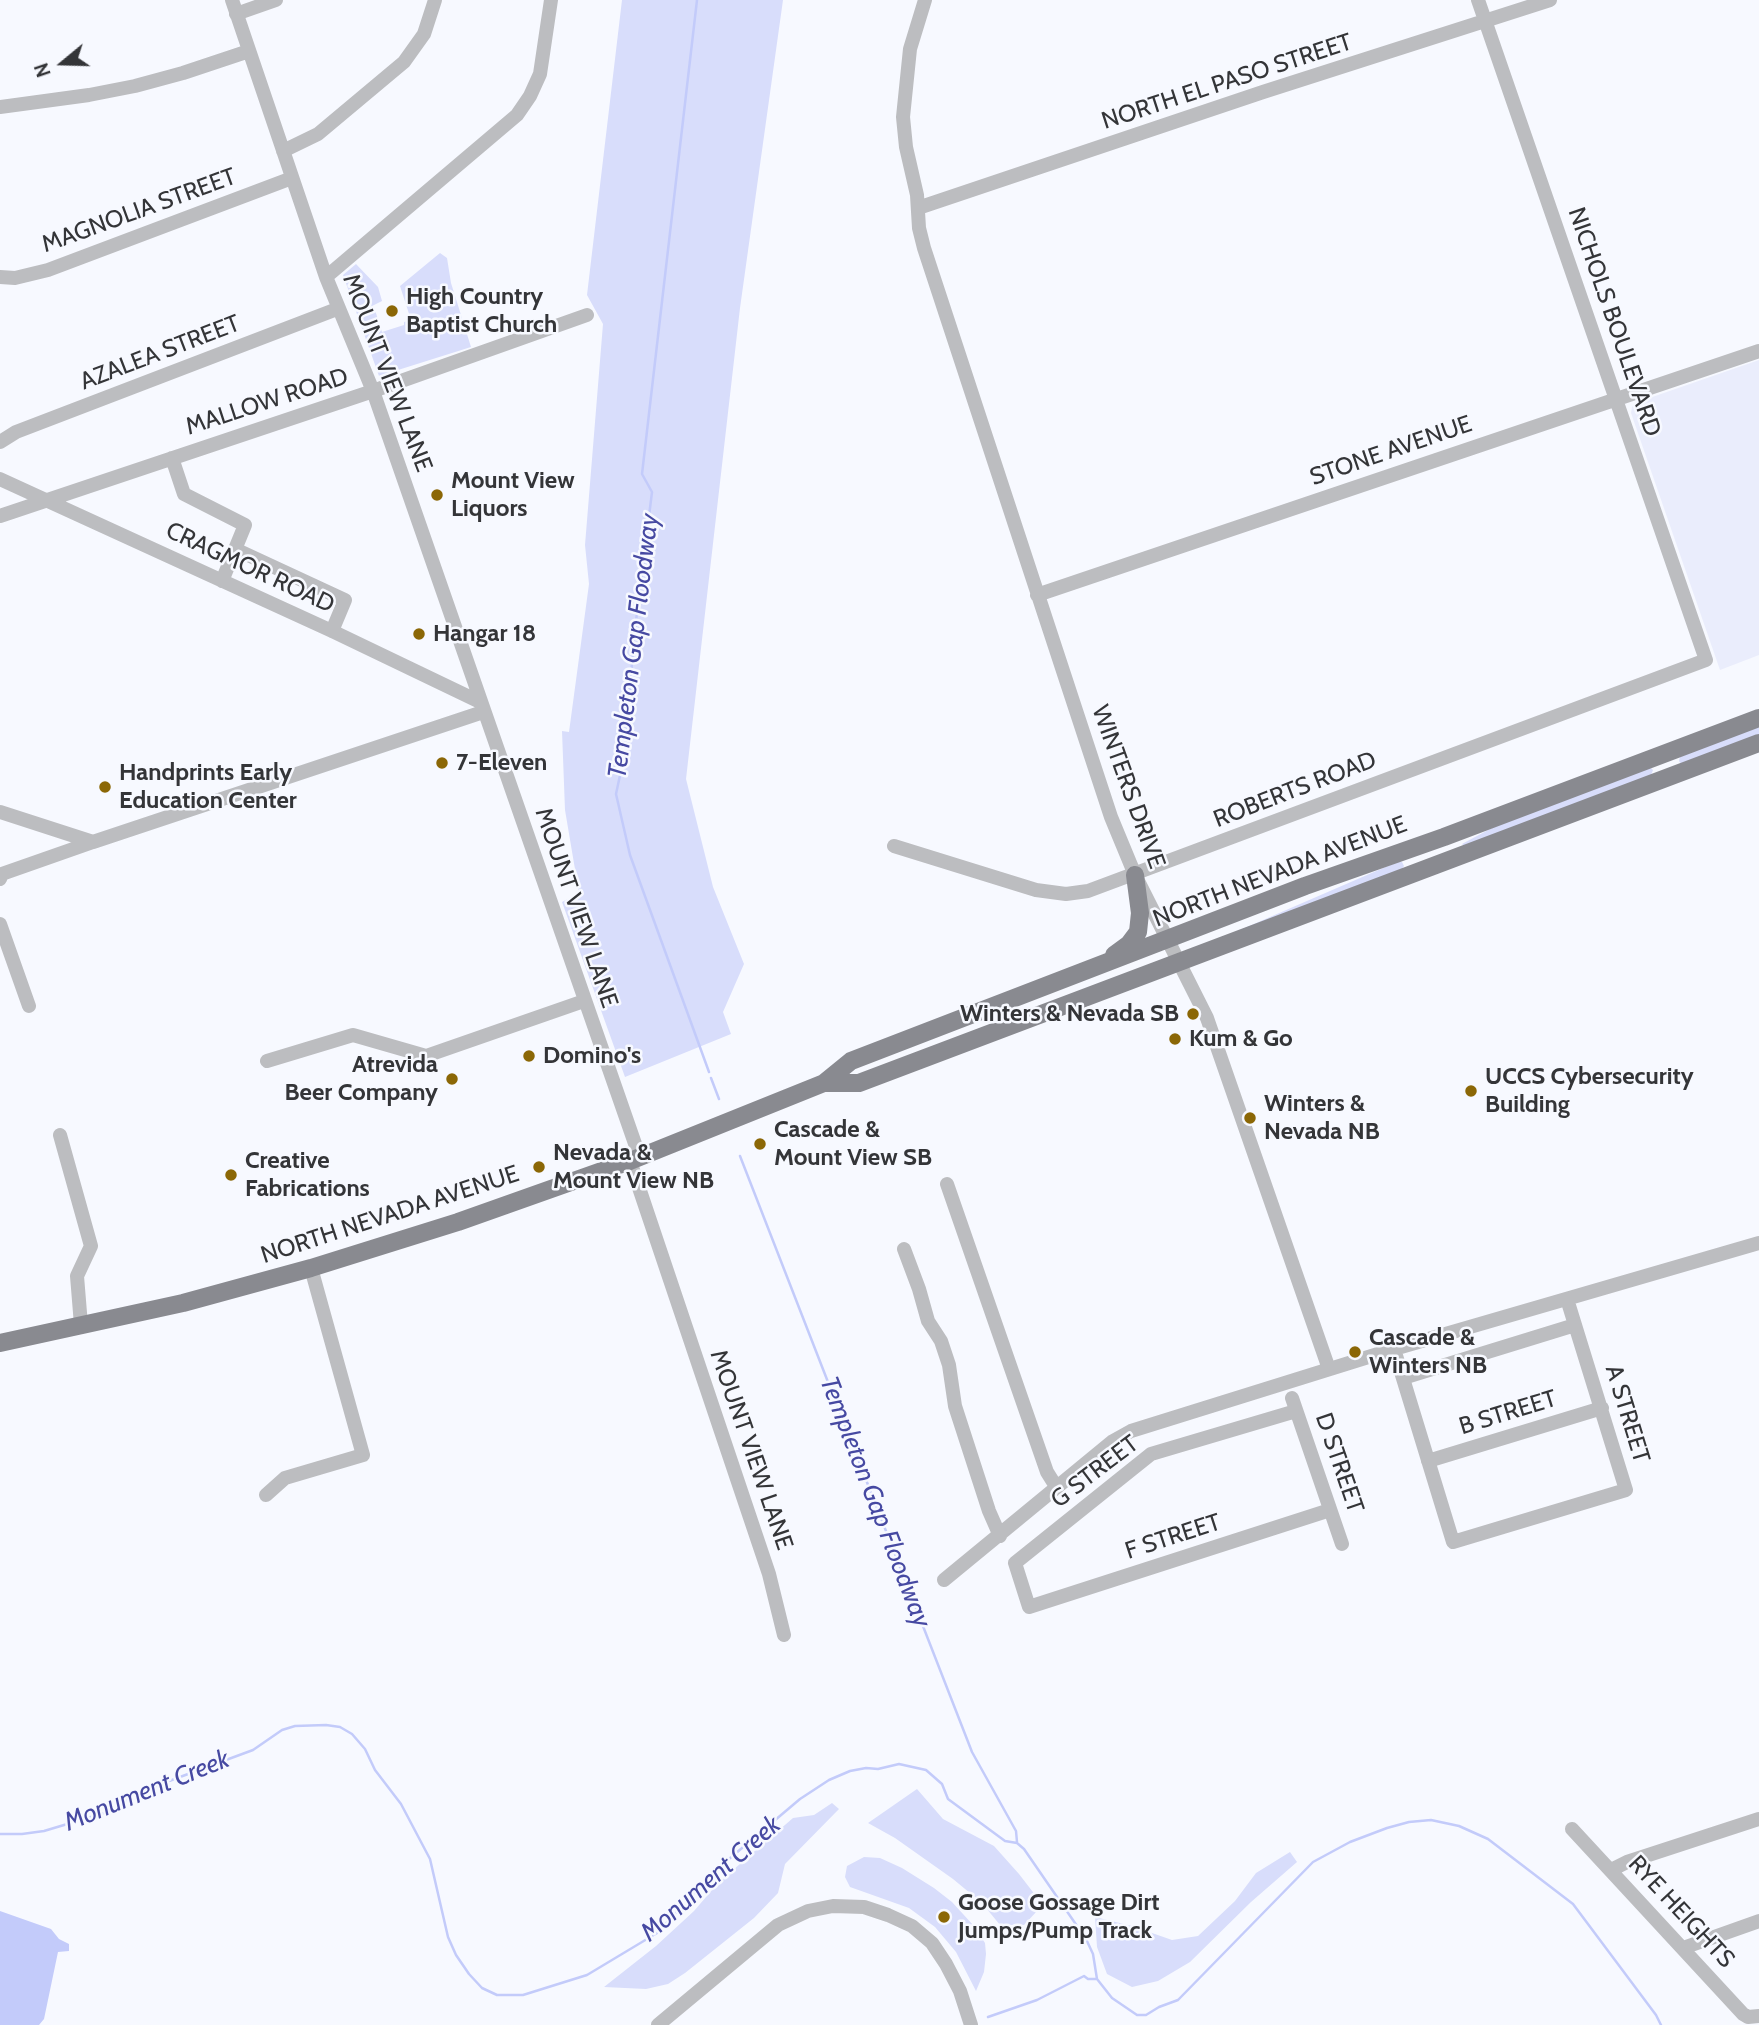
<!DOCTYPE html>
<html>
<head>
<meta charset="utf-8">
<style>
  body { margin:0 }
  #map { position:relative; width:1759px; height:2025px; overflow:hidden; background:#f7f9ff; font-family:Cabin,sans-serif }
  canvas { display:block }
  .north { position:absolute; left:28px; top:28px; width:70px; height:70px; -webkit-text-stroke:5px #f7f9ff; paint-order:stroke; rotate:251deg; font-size:19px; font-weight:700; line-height:28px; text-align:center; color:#343538 }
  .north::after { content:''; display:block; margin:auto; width:24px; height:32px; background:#343538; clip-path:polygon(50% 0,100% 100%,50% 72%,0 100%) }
</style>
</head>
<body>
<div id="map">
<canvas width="1759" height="2025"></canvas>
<div class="north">N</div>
</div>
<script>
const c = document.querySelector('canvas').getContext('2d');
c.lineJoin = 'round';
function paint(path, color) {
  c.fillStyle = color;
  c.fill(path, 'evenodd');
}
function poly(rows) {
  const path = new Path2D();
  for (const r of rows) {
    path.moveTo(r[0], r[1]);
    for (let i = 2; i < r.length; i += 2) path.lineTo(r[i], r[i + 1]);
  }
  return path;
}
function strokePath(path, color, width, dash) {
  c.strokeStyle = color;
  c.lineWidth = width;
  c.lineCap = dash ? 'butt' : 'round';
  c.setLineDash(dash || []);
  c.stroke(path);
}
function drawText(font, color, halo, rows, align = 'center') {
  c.font = font + ' Cabin,sans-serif';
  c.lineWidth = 5;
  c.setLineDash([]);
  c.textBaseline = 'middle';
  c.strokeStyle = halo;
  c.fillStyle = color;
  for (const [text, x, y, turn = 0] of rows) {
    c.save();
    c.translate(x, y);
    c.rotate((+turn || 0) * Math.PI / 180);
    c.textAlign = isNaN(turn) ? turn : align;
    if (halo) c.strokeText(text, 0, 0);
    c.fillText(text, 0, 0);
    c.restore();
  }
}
paint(poly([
  [1759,360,1759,655,1720,670,1631,413,1632,407,1635,403]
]), '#eaedfc');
paint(poly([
  [622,0,783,0,740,308,686,779,713,887,744,964,723,1012,731,1034,625,1077,562,902,579,893,565,810,562,731,569,732,589,584,585,545,603,324,587,295],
  [440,253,447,258,451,283,471,347,379,376,343,275,356,264,378,287,382,301,370,307,375,310,382,332,404,325,404,322,411,320,400,286],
  [1759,723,1759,736,1682,765,1679,761,1680,757],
  [1650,767,1653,770,1651,775,1464,846,1462,844,1516,815],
  [1397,862,1402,862,1404,866,1398,874,1233,933],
  [917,1789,943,1819,994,1846,1019,1874,1036,1896,1038,1910,1024,1925,1000,1925,982,1903,953,1879,895,1838,868,1823],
  [832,1803,839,1809,785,1864,778,1893,754,1918,685,1973,668,1984,646,1989,604,1987,656,1946,694,1911,718,1883,793,1818,814,1815],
  [1290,1852,1297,1862,1251,1902,1190,1962,1158,1981,1132,1987,1107,1974,1097,1947,1095,1917,1132,1926,1172,1940,1198,1936,1235,1901,1256,1873],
  [864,1857,880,1858,902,1868,934,1888,952,1902,974,1926,985,1943,986,1954,984,1972,976,1991,956,1952,935,1927,909,1908,850,1887,845,1877,847,1866]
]), '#d8ddfb');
paint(poly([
  [0,1911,51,1929,59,1939,69,1944,69,1951,58,1952,44,2019,39,2025,0,2025]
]), '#c3cbfa');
strokePath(poly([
  [697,0,642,474,652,492,634,637,625,752,616,794,630,855,709,1072],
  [711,1078,719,1099],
  [740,1156,972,1752,1016,1831,1017,1842],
  [0,1834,22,1834,44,1831,114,1810,134,1794,253,1750,282,1730,295,1726,326,1725,340,1727,352,1734,365,1749,375,1770,401,1804,430,1859,448,1937,456,1955,469,1974,482,1988,497,1995,523,1995,587,1975,657,1933,716,1870,800,1799,829,1780,850,1771,866,1768,878,1769,899,1764,926,1770,942,1784,948,1799,1005,1841,1017,1843,1024,1849,1086,1939,1093,1954,1097,1979,1112,1998,1137,2015,1146,2015,1159,2007,1178,2000,1313,1862,1350,1842,1387,1828,1409,1822,1431,1820,1459,1826,1488,1839,1573,1904,1656,2015,1661,2025],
  [988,2017,1037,2000,1084,1976,1088,1979,1097,1979]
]), '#c3cbfa', 2.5);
strokePath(poly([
  [232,0,326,277,373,391,640,1158],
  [925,0,910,49,903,117,906,147,917,195,919,228,924,248,1111,817,1135,875,1207,1018,1329,1369],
  [236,14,276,0],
  [0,107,89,95,135,86,183,73,249,51],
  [283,151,318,134,404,62,424,34,435,0],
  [918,208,1263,92,1550,0],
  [0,277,15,278,48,270,292,178],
  [326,277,517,115,530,96,540,74,551,0],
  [0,442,16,432,337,309],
  [172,458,184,494,245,525,222,581],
  [0,479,332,631,480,702],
  [0,516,373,391,587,315],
  [235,549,345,600,332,631],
  [1037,595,1759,351],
  [0,812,93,842,483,712],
  [894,846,1036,890,1066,894,1088,891,1706,660,1478,0],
  [0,879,2,874,93,842],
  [0,924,29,1006],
  [267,1061,353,1035,426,1056,584,1001],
  [60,1135,91,1246,77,1276,81,1325],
  [630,1161,769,1574,784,1635],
  [947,1184,1047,1472,1057,1488],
  [904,1249,919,1289,928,1321,941,1341,949,1365,955,1406,989,1511,1000,1536],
  [1394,1349,1453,1542,1626,1490,1567,1299],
  [1403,1378,1575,1325],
  [1292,1398,1342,1544],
  [1296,1411,1151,1454,1015,1563,1029,1607,1330,1510],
  [1428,1461,1602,1408],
  [266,1495,285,1478,363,1455,311,1268],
  [944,1580,1113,1441,1131,1431,1394,1349,1759,1243],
  [1572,1829,1743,2014,1748,2017,1759,2016],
  [1611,1870,1627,1862,1759,1819],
  [1683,1948,1759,1921],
  [658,2025,778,1925,808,1911,833,1906,864,1907,888,1915,912,1926,932,1943,946,1964,960,1991,971,2025]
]), '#bcbdc0', 14);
strokePath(poly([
  [1114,955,1129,944,1138,932,1140,913,1135,875],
  [824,1083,859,1083,1759,743],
  [0,1343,183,1303,311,1268,458,1222,630,1161,824,1083,851,1061,1305,886,1444,837,1759,718]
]), '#898a90', 18);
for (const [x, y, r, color] of [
  [392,311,7,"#8b6706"],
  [437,495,7,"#8b6706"],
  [419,634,7,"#8b6706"],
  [442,763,7,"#8b6706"],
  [105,787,7,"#8b6706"],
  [1193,1014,7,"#8b6706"],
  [1175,1039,7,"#8b6706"],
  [529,1056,7,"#8b6706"],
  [452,1079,7,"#8b6706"],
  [1471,1091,7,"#8b6706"],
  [1250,1118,7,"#8b6706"],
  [760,1144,7,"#8b6706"],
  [539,1167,7,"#8b6706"],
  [231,1175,7,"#8b6706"],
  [1355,1352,7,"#8b6706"],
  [944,1917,7,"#8b6706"]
]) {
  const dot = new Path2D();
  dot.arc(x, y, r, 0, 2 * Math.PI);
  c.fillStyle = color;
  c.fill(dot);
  strokePath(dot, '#f7f9ff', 2.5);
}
drawText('24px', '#343538', '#f7f9ff', [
  ["NORTH EL PASO STREET",1227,82,-18],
  ["MAGNOLIA STREET",139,211,-20],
  ["NICHOLS BOULEVARD",1614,322,71],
  ["AZALEA STREET",160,353,-21],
  ["MOUNT VIEW LANE",387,373,69],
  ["MALLOW ROAD",267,402,-18],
  ["STONE AVENUE",1391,451,-19],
  ["CRAGMOR ROAD",250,568,25],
  ["WINTERS DRIVE",1128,787,70],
  ["ROBERTS ROAD",1295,790,-21],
  ["NORTH NEVADA AVENUE",1280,872,-21],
  ["MOUNT VIEW LANE",576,908,71],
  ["NORTH NEVADA AVENUE",390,1215,-18],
  ["B STREET",1508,1413,-17],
  ["A STREET",1627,1414,73],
  ["MOUNT VIEW LANE",751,1450,71],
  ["D STREET",1339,1463,71],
  ["G STREET",1095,1472,-37],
  ["F STREET",1173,1537,-18],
  ["RYE HEIGHTS",1681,1912,47]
]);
drawText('bold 24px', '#343538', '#f7f9ff', [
  ["High Country",406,297],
  ["Baptist Church",406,325],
  ["Mount View",451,481],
  ["Liquors",451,509],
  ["Hangar 18",433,634],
  ["7-Eleven",456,763],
  ["Handprints Early",119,773],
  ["Education Center",119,801],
  ["Winters & Nevada SB",1179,1014,"right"],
  ["Kum & Go",1189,1039],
  ["Domino's",543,1056],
  ["Atrevida",438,1065,"right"],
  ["Beer Company",438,1093,"right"],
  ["UCCS Cybersecurity",1485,1077],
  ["Building",1485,1105],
  ["Winters &",1264,1104],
  ["Nevada NB",1264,1132],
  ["Cascade &",774,1130],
  ["Mount View SB",774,1158],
  ["Nevada &",553,1153],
  ["Mount View NB",553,1181],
  ["Creative",245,1161],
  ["Fabrications",245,1189],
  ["Cascade &",1369,1338],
  ["Winters NB",1369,1366],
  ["Goose Gossage Dirt",958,1903],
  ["Jumps/Pump Track",958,1931]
], 'left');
drawText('italic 26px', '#4649a2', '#f7f9ff', [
  ["Templeton Gap Floodway",634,646,-83],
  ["Templeton Gap Floodway",875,1502,69],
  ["Monument Creek",147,1791,-22],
  ["Monument Creek",711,1879,-41]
]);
</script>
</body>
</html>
